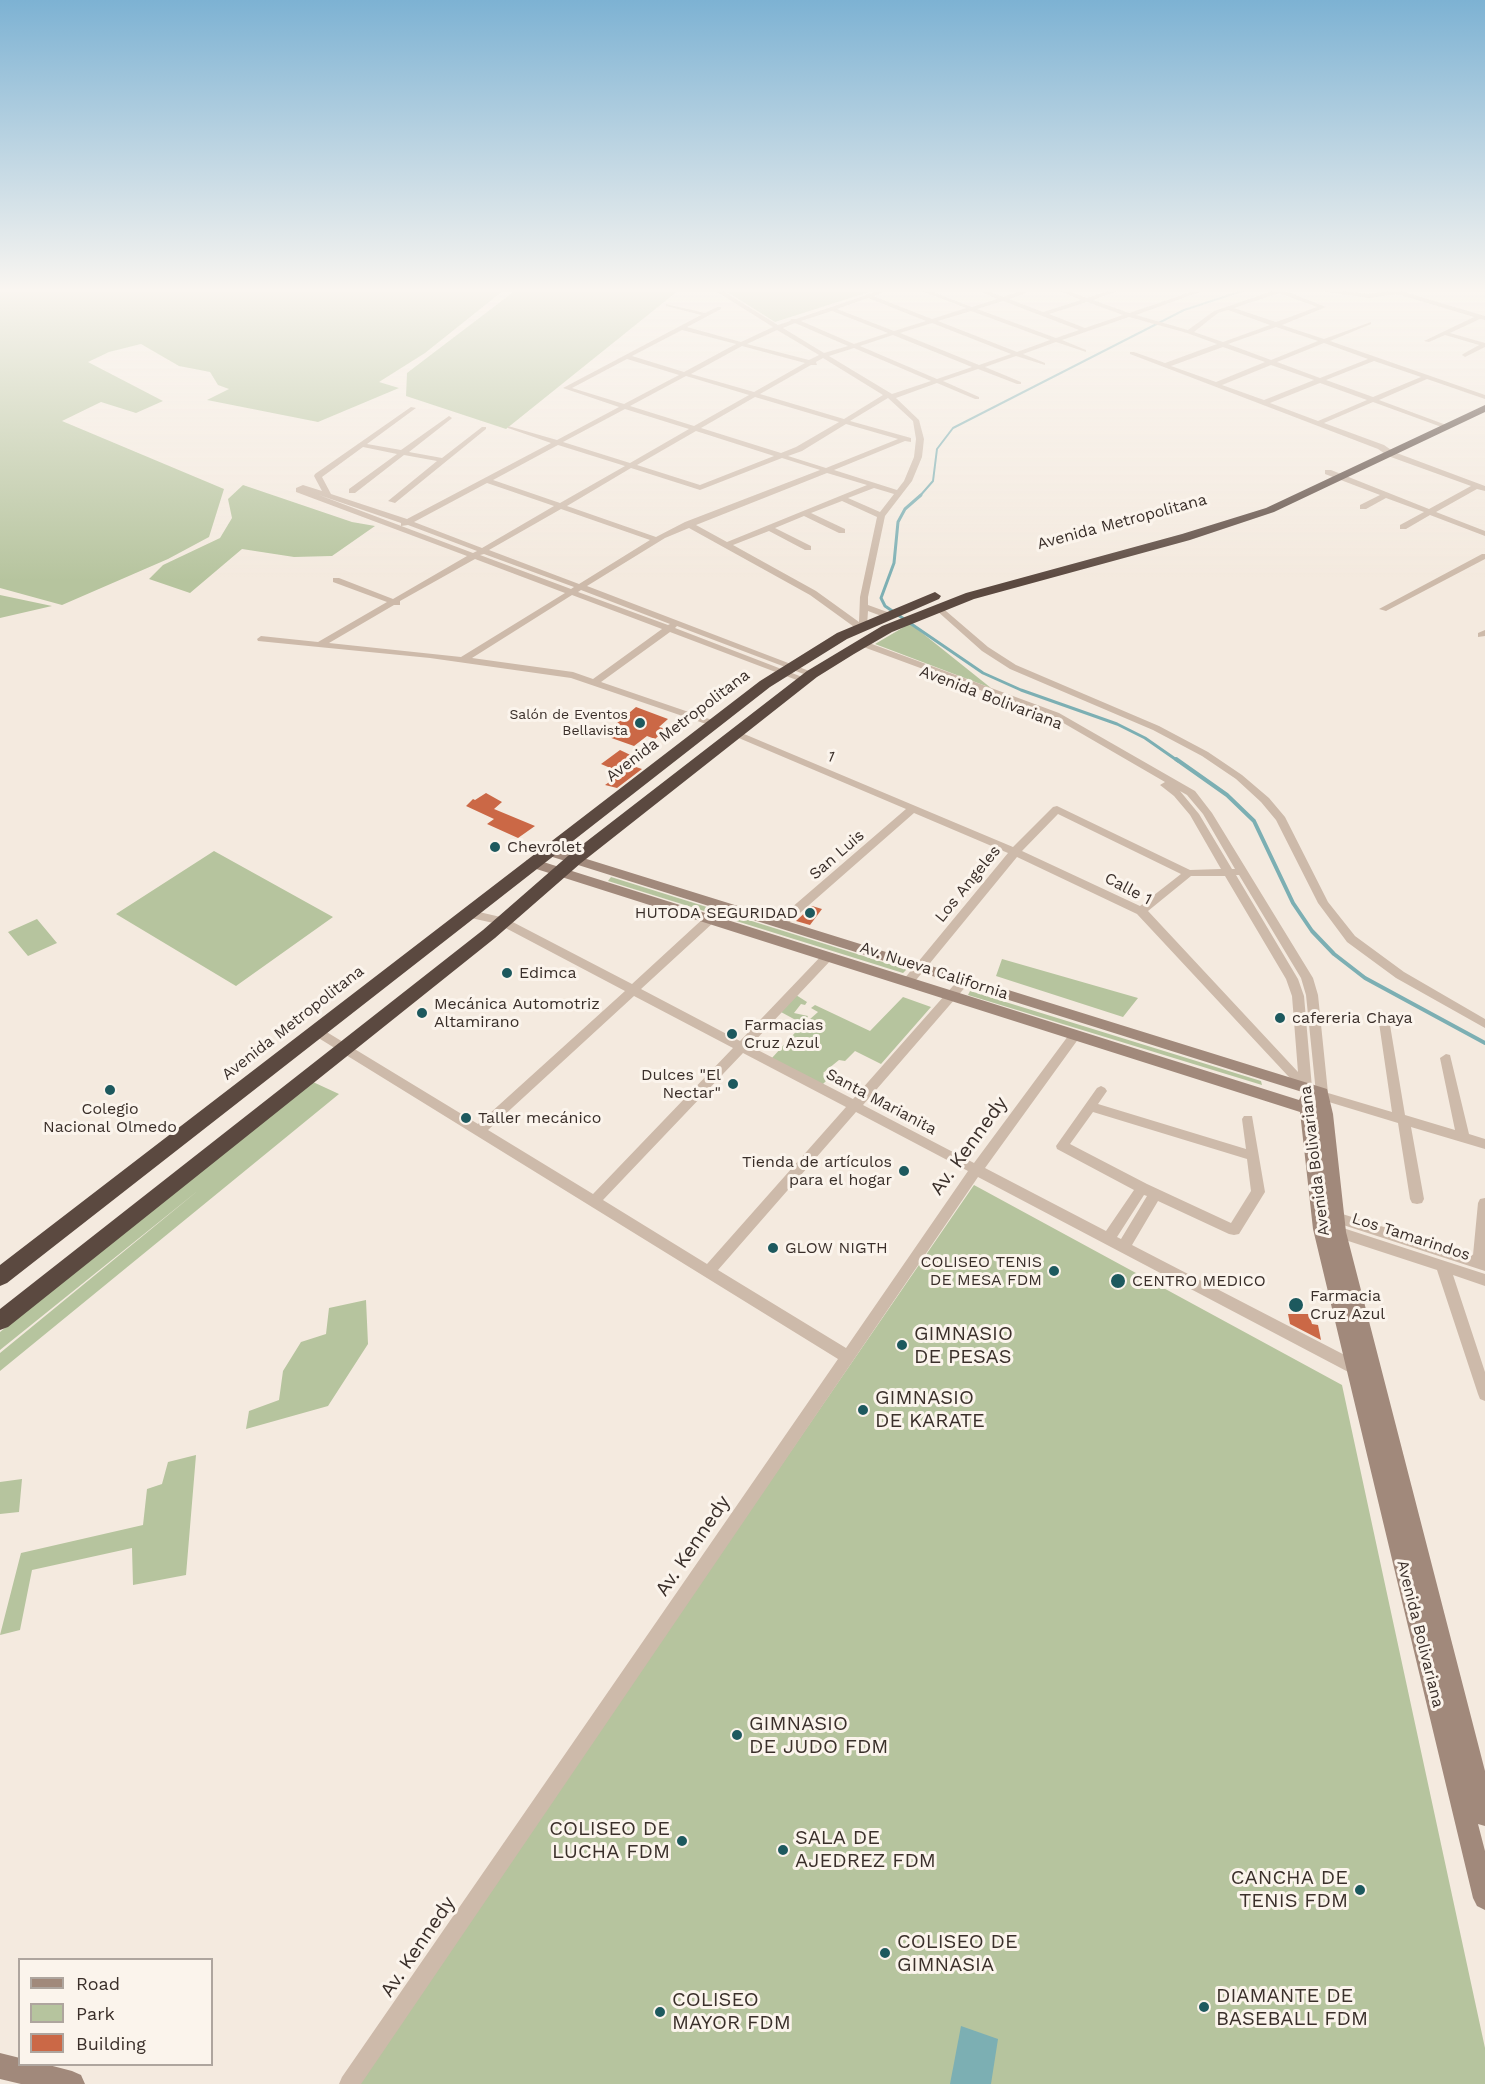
<!DOCTYPE html>
<html>
<head>
<meta charset="utf-8">
<style>
  body { margin:0 }
  #map { position:relative; width:1485px; height:2084px; overflow:hidden; background:#f4eadf; font-family:"Work Sans",sans-serif }
  canvas { display:block }
  .legend { position:absolute; left:18px; top:1958px; width:195px; height:108px; box-sizing:border-box; background:#fbf4ec; border:2px solid #aea59e; margin:0; padding:8px 10px; list-style:none; font-size:18px; color:#3a2f2a }
  .legend li { display:flex; align-items:center; gap:12px; height:30px }
  .legend b { width:30px; border:2px solid #aea59e }
</style>
</head>
<body>
<div id="map">
<canvas width="1485" height="2084"></canvas>
<ul class="legend">
<li><b style="height:8px;background:#a1897b"></b>Road</li>
<li><b style="height:16px;background:#b6c49e"></b>Park</li>
<li><b style="height:16px;background:#cb6846"></b>Building</li>
</ul>
</div>
<script>
const c = document.querySelector('canvas').getContext('2d');
c.lineJoin = 'round';
function paint(path, color) {
  c.fillStyle = color;
  c.fill(path, 'evenodd');
}
function poly(rows) {
  const path = new Path2D();
  for (const r of rows) {
    path.moveTo(r[0], r[1]);
    for (let i = 2; i < r.length; i += 2) path.lineTo(r[i], r[i + 1]);
  }
  return path;
}
function strokePath(path, color, width, dash) {
  c.strokeStyle = color;
  c.lineWidth = width;
  c.lineCap = dash ? 'butt' : 'round';
  c.setLineDash(dash || []);
  c.stroke(path);
}
function drawText(font, color, halo, rows, align = 'center') {
  c.font = font + ' "Work Sans",sans-serif';
  c.lineWidth = 6;
  c.setLineDash([]);
  c.textBaseline = 'middle';
  c.strokeStyle = halo;
  c.fillStyle = color;
  for (const [text, x, y, turn = 0] of rows) {
    c.save();
    c.translate(x, y);
    c.rotate((+turn || 0) * Math.PI / 180);
    c.textAlign = isNaN(turn) ? turn : align;
    if (halo) c.strokeText(text, 0, 0);
    c.fillText(text, 0, 0);
    c.restore();
  }
}
paint(poly([
  [0,290,504,290,425,353,379,382,399,388,318,422,207,400,229,389,218,385,210,372,179,366,141,344,109,352,88,362,163,401,136,413,101,402,62,421,224,489,209,537,168,559,62,605,0,588],
  [516,290,679,290,506,429,406,396,407,373],
  [724,290,875,290,775,322],
  [243,485,352,522,375,526,332,556,294,557,242,549,190,593,149,579,163,565,220,538,232,518,228,499],
  [0,595,52,606,0,618],
  [909,624,916,628,991,688,875,644],
  [214,851,333,917,236,986,116,914],
  [611,877,905,969,906,970,903,973,608,881],
  [37,919,57,943,28,956,8,932],
  [1002,959,1138,998,1123,1017,996,976],
  [970,991,1261,1081,1262,1085,968,995],
  [796,995,807,1002,805,1005,801,1004,794,1013,808,1016,806,1020,809,1020,818,1012,811,1008,815,1005,870,1031,903,997,931,1007,881,1064,855,1051,845,1061,839,1060,823,1073,829,1078,821,1086,771,1059,803,1024,781,1012],
  [313,1082,339,1094,0,1371,0,1353,200,1189,0,1350,0,1332],
  [974,1185,1342,1385,1485,2048,1485,2084,355,2084],
  [366,1300,368,1344,328,1406,246,1429,249,1411,279,1400,283,1371,301,1342,326,1334,329,1308],
  [196,1455,186,1575,133,1585,132,1548,32,1570,20,1630,0,1635,21,1553,143,1525,147,1489,162,1484,168,1462],
  [22,1479,19,1512,0,1514,0,1482]
]), '#b6c49e');
paint(poly([
  [961,2026,998,2039,991,2084,950,2084]
]), '#7cafb3');
strokePath(poly([
  [1344,290,1377,290],
  [919,497,933,481,937,449,953,428,1184,310,1245,290]
]), '#7cafb3', 2);
strokePath(poly([
  [921,495,905,509,898,522,894,563,881,598,885,606,983,673,1021,690,1117,724,1145,738,1178,761]
]), '#7cafb3', 3);
strokePath(poly([
  [1176,759,1227,795,1254,821,1293,903,1312,931,1334,954,1365,978,1485,1043]
]), '#7cafb3', 4);
paint(poly([
  [636,707,668,719,659,727,666,729,655,739,647,736,634,746,603,735],
  [620,750,641,760,633,766,642,769,617,788,605,785,622,773,601,764],
  [486,793,502,802,494,809,535,826,518,838,487,824,494,819,466,806,473,799,475,800],
  [812,906,822,909,810,925,796,921],
  [1288,1314,1309,1314,1312,1324,1318,1325,1321,1340,1290,1324]
]), '#cb6846');
paint(poly([
  [714,290,721,290,778,325,790,321,791,319,796,319,881,290,889,290,873,296,932,319,966,308,919,290,927,290,972,307,997,299,977,290,985,290,1003,297,1025,290,1033,290,1009,299,1043,312,1081,300,1058,290,1066,290,1087,298,1112,290,1120,290,1093,300,1129,313,1197,290,1205,290,1136,315,1188,330,1214,311,1276,290,1286,290,1285,291,1326,307,1282,325,1324,339,1371,322,1371,324,1330,341,1485,395,1485,399,1427,379,1379,400,1449,426,1451,427,1447,429,1373,402,1324,423,1384,445,1394,452,1485,486,1485,491,1477,489,1436,512,1485,531,1485,536,1430,515,1406,529,1400,529,1400,525,1424,512,1386,498,1366,509,1360,509,1360,505,1380,495,1325,474,1325,470,1331,470,1429,509,1471,486,1388,456,1378,449,1130,354,1130,352,1134,352,1165,363,1217,344,1187,333,1129,317,1062,340,1086,350,1086,352,1056,342,1023,354,1045,363,1045,365,1016,356,985,367,1021,382,1021,384,1017,384,978,369,943,381,979,397,979,399,975,399,937,383,896,398,919,420,924,439,922,457,912,481,885,516,868,597,868,605,890,613,890,617,884,617,868,611,867,626,863,629,857,629,810,595,689,528,665,538,587,586,817,674,815,676,809,676,677,626,675,628,810,680,808,682,802,682,670,632,601,682,715,721,715,725,709,725,571,678,430,658,258,641,257,639,261,636,318,642,387,602,333,582,333,578,339,578,393,599,467,556,296,492,296,488,303,485,322,491,314,476,315,474,411,407,416,408,367,444,401,450,449,416,452,418,451,419,409,452,442,458,482,427,486,427,486,429,395,503,388,501,437,461,404,455,355,493,349,493,349,489,397,454,363,447,322,477,331,494,407,519,551,443,508,428,508,426,557,440,619,407,563,388,701,315,666,306,666,304,705,313,717,307,721,307,721,309,687,327,741,342,773,327,714,290],
  [1279,293,1317,307,1276,322,1234,308,1279,293],
  [868,298,926,321,894,331,837,309,868,298],
  [1003,301,1079,330,1056,338,977,309,1003,301],
  [1087,302,1123,315,1085,328,1049,314,1087,302],
  [1228,310,1270,325,1223,342,1194,332,1218,313,1228,310],
  [832,311,888,333,854,344,801,321,832,311],
  [971,311,1050,340,1017,352,938,321,971,311],
  [795,323,848,346,824,353,783,328,795,323],
  [932,323,1011,354,979,365,900,333,932,323],
  [1276,327,1318,341,1271,360,1228,344,1276,327],
  [682,330,736,344,684,372,632,356,682,330],
  [777,330,819,355,809,360,747,344,777,330],
  [893,335,972,367,937,379,860,346,893,335],
  [1324,343,1368,359,1320,378,1277,362,1324,343],
  [742,346,805,363,754,392,691,374,742,346],
  [1223,347,1265,362,1216,382,1171,366,1223,347],
  [854,348,931,381,892,394,829,356,854,348],
  [823,358,883,395,844,419,760,394,811,365,817,365,816,362,823,358],
  [627,359,679,375,624,404,572,388,627,359],
  [1374,361,1421,377,1373,397,1326,380,1374,361],
  [1271,365,1314,380,1264,400,1222,385,1271,365],
  [686,376,749,395,694,426,630,406,686,376],
  [1320,383,1367,400,1318,421,1270,403,1320,383],
  [755,397,839,422,796,447,781,453,701,428,755,397],
  [888,398,913,421,916,439,914,457,904,481,897,490,834,470,905,441,911,442,911,438,850,421,888,398],
  [625,409,689,429,630,463,563,442,625,409],
  [846,424,898,439,826,468,788,456,802,451,846,424],
  [696,431,774,456,700,485,637,465,696,431],
  [558,445,625,466,560,503,493,480,558,445],
  [782,458,820,470,685,522,656,537,567,506,631,468,700,490,782,458],
  [827,473,867,485,727,542,696,525,827,473],
  [487,483,554,506,482,548,414,522,487,483],
  [874,488,894,494,880,512,848,498,874,488],
  [319,495,401,523,401,526,408,525,477,551,473,553,319,495],
  [842,501,877,517,860,597,859,622,816,591,733,545,769,531,805,550,811,550,811,546,775,528,804,516,839,533,845,533,845,529,811,513,842,501],
  [561,509,650,540,579,584,489,550,561,509],
  [484,554,574,587,571,589,480,555,484,554],
  [475,559,565,593,461,657,329,643,394,605,400,605,400,601,475,559],
  [581,590,670,624,668,625,578,592,581,590],
  [572,595,662,629,593,679,573,672,472,658,572,595],
  [1316,290,1331,290,1369,294,1397,290,1485,316,1485,320,1480,319,1450,333,1485,343,1485,347,1465,357,1462,355,1463,354,1479,345,1445,335,1429,342,1424,341,1474,317,1397,294,1369,298,1316,290],
  [1482,554,1485,554,1485,559,1386,611,1379,609,1482,554],
  [939,605,988,647,1016,665,1159,726,1208,752,1242,775,1269,798,1285,817,1328,902,1355,936,1404,972,1485,1019,1485,1028,1396,978,1347,942,1318,903,1276,820,1261,802,1236,779,1202,756,1153,730,1010,669,982,651,936,610,935,608,939,605],
  [1485,630,1485,636,1478,637,1478,633,1485,630],
  [861,640,1059,713,1195,791,1212,813,1313,978,1318,995,1328,1093,1392,1112,1378,1016,1380,1013,1388,1013,1405,1115,1455,1130,1440,1058,1446,1054,1450,1055,1469,1134,1485,1139,1485,1149,1411,1127,1424,1199,1422,1203,1417,1204,1412,1203,1410,1199,1398,1123,1319,1099,1316,1093,1306,995,1301,978,1239,875,1236,875,1298,979,1304,996,1312,1088,1310,1091,1302,1091,1137,914,1017,857,912,985,904,985,902,982,904,979,1008,853,914,813,784,927,776,927,774,924,776,921,906,809,734,736,732,734,737,731,1013,847,1053,807,1057,806,1190,870,1221,869,1190,815,1174,796,1160,785,1165,782,1053,717,858,645,857,643,861,640],
  [1180,791,1187,795,1203,814,1235,869,1232,869,1199,814,1180,791],
  [1058,814,1181,874,1140,906,1022,851,1058,814],
  [1191,876,1225,876,1286,979,1292,996,1298,1072,1148,911,1191,876],
  [466,909,505,918,632,984,706,916,714,916,716,919,714,922,641,989,740,1041,824,953,832,953,834,956,832,959,750,1046,853,1099,960,978,968,978,970,981,968,984,863,1105,974,1163,1071,1032,1079,1032,1081,1035,1079,1038,985,1168,1106,1231,1134,1190,1057,1149,1056,1146,1097,1088,1101,1086,1105,1088,1107,1091,1098,1104,1246,1149,1242,1119,1244,1116,1252,1116,1265,1192,1239,1234,1234,1235,1229,1234,1158,1201,1132,1245,1364,1365,1366,1370,1364,1375,1359,1376,1354,1375,978,1177,361,2084,339,2084,342,2077,838,1359,312,1034,310,1031,312,1028,320,1028,478,1124,625,991,498,924,462,916,461,913,466,909],
  [634,996,733,1048,593,1194,488,1130,634,996],
  [743,1053,846,1107,707,1264,603,1200,743,1053],
  [856,1112,968,1171,846,1348,718,1270,856,1112],
  [1093,1112,1247,1159,1251,1191,1231,1223,1147,1184,1070,1144,1093,1112],
  [1144,1195,1147,1196,1121,1239,1117,1237,1144,1195],
  [1485,1198,1485,1271,1337,1223,1343,1228,1485,1274,1485,1286,1453,1275,1485,1372,1485,1401,1480,1399,1478,1394,1437,1270,1333,1236,1327,1228,1328,1226,1323,1221,1325,1217,1336,1212,1473,1255,1478,1203,1480,1199,1485,1198]
]), '#cdbaaa');
paint(poly([
  [548,847,1327,1089,1333,1114,1346,1232,1485,1771,1485,1826,1478,1824,1485,1851,1485,1910,1477,1906,1473,1898,1313,1229,1300,1112,527,866,525,863,527,860,537,860,1299,1100,1301,1096,1307,1094,1313,1096,1316,1105,1315,1096,543,854,541,851,548,847],
  [0,2053,20,2058,20,2064,45,2064,72,2071,81,2075,85,2084,21,2084,0,2079,0,2053]
]), '#a1897b');
paint(poly([
  [1485,405,1485,412,1274,512,1190,540,974,599,892,632,854,654,817,677,581,863,495,938,8,1327,0,1330,0,1309,483,930,569,855,807,671,882,626,966,593,1182,534,1266,508,1485,405],
  [935,592,941,596,939,599,847,639,770,687,7,1283,0,1286,0,1265,760,681,837,633,935,592]
]), '#5b4940');
const sky = c.createLinearGradient(0, 0, 0, 581);
sky.addColorStop(0, '#7db2d3');
sky.addColorStop(0.5, '#faf6f1');
sky.addColorStop(1, '#faf6f100');
c.fillStyle = sky;
c.fillRect(0, 0, 1485, 581);
for (const [x, y, r, color] of [
  [640,723,6,"#1d595e"],
  [495,847,6,"#1d595e"],
  [810,913,6,"#1d595e"],
  [507,973,6,"#1d595e"],
  [422,1013,6,"#1d595e"],
  [1280,1018,6,"#1d595e"],
  [732,1034,6,"#1d595e"],
  [733,1084,6,"#1d595e"],
  [110,1090,6,"#1d595e"],
  [466,1118,6,"#1d595e"],
  [904,1171,6,"#1d595e"],
  [773,1248,6,"#1d595e"],
  [1054,1271,6,"#1d595e"],
  [1118,1281,8,"#1d595e"],
  [1296,1305,8,"#1d595e"],
  [902,1345,6,"#1d595e"],
  [863,1410,6,"#1d595e"],
  [737,1735,6,"#1d595e"],
  [682,1841,6,"#1d595e"],
  [783,1850,6,"#1d595e"],
  [1360,1890,6,"#1d595e"],
  [885,1953,6,"#1d595e"],
  [1204,2007,6,"#1d595e"],
  [660,2012,6,"#1d595e"]
]) {
  const dot = new Path2D();
  dot.arc(x, y, r, 0, 2 * Math.PI);
  c.fillStyle = color;
  c.fill(dot);
  strokePath(dot, '#fbf4ec', 2);
}
drawText('14px', '#3a2f2a', '#fbf4ec', [
  ["Salón de Eventos",628,715],
  ["Bellavista",628,731]
], 'right');
drawText('16px', '#3a2f2a', '#fbf4ec', [
  ["Avenida Metropolitana",1122,522,-15],
  ["Avenida Bolivariana",991,698,21],
  ["Avenida Metropolitana",678,726,-37],
  ["1",831,757,23],
  ["San Luis",837,855,-41],
  ["Los Angeles",968,884,-51],
  ["Calle 1",1128,889,28],
  ["Av. Nueva California",934,971,18],
  ["Avenida Metropolitana",293,1023,-38],
  ["Santa Marianita",881,1102,28],
  ["Avenida Bolivariana",1315,1161,-97],
  ["Los Tamarindos",1411,1237,18],
  ["Avenida Bolivariana",1420,1634,76]
]);
drawText('16px', '#3a2f2a', '#fbf4ec', [
  ["Chevrolet",507,847],
  ["HUTODA SEGURIDAD",798,913,"right"],
  ["Edimca",519,973],
  ["Mecánica Automotriz",434,1004],
  ["Altamirano",434,1022],
  ["cafereria Chaya",1292,1018],
  ["Farmacias",744,1025],
  ["Cruz Azul",744,1043],
  ["Dulces \"El",721,1075,"right"],
  ["Nectar\"",721,1093,"right"],
  ["Colegio",110,1109,"center"],
  ["Nacional Olmedo",110,1127,"center"],
  ["Taller mecánico",478,1118],
  ["Tienda de artículos",892,1162,"right"],
  ["para el hogar",892,1180,"right"],
  ["GLOW NIGTH",785,1248],
  ["COLISEO TENIS",1042,1262,"right"],
  ["DE MESA FDM",1042,1280,"right"],
  ["CENTRO MEDICO",1132,1281],
  ["Farmacia",1310,1296],
  ["Cruz Azul",1310,1314]
], 'left');
drawText('20px', '#3a2f2a', '#fbf4ec', [
  ["Av. Kennedy",969,1146,-54],
  ["Av. Kennedy",693,1546,-56],
  ["Av. Kennedy",418,1947,-56]
]);
drawText('20px', '#3a2f2a', '#fbf4ec', [
  ["GIMNASIO",914,1334],
  ["DE PESAS",914,1357],
  ["GIMNASIO",875,1398],
  ["DE KARATE",875,1421],
  ["GIMNASIO",749,1724],
  ["DE JUDO FDM",749,1747],
  ["COLISEO DE",670,1829,"right"],
  ["LUCHA FDM",670,1852,"right"],
  ["SALA DE",795,1838],
  ["AJEDREZ FDM",795,1861],
  ["CANCHA DE",1348,1878,"right"],
  ["TENIS FDM",1348,1901,"right"],
  ["COLISEO DE",897,1942],
  ["GIMNASIA",897,1965],
  ["DIAMANTE DE",1216,1996],
  ["BASEBALL FDM",1216,2019],
  ["COLISEO",672,2000],
  ["MAYOR FDM",672,2023]
], 'left');
</script>
</body>
</html>
